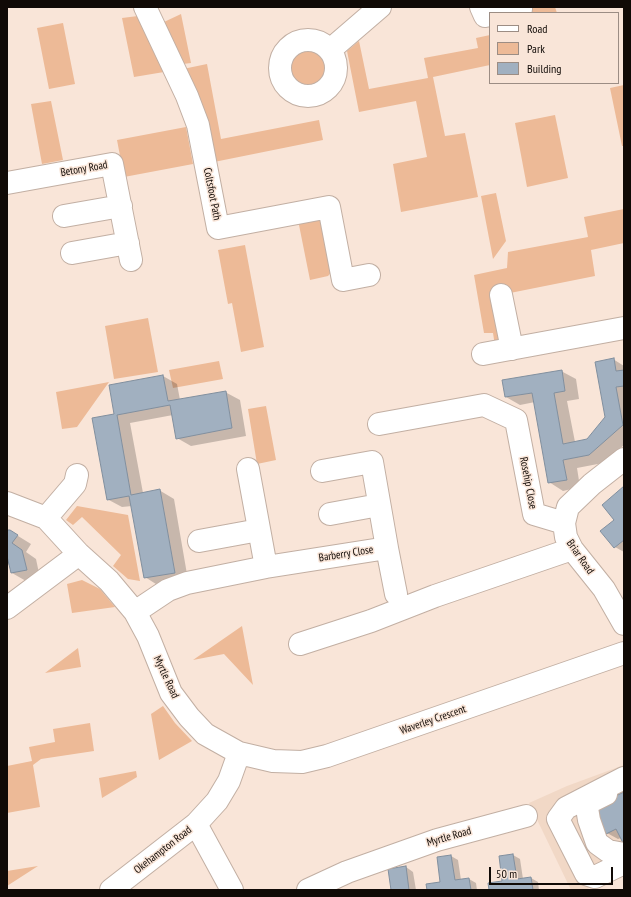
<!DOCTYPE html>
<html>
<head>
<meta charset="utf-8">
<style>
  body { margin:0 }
  #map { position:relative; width:631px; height:897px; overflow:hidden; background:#f9e5d8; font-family:"PT Sans Narrow",sans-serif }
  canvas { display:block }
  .frame { position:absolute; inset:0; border:8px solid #100a06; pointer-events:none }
  .legend { position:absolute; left:489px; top:12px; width:130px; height:72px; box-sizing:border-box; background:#f9e5d8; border:1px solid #9c8d84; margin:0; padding:5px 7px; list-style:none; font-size:12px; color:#100a06 }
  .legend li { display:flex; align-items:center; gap:8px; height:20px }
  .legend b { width:20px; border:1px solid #9c8d84 }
  .scale { position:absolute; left:489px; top:867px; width:124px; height:18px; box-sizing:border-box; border:2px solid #100a06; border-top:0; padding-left:5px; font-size:12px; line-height:14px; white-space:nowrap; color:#100a06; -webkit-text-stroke:3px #f9e5d8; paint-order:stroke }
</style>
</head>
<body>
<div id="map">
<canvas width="631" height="897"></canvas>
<div class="frame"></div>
<ul class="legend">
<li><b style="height:5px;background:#fff"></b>Road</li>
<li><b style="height:11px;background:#edba97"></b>Park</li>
<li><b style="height:11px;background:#a1b0c0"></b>Building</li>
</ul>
<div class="scale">50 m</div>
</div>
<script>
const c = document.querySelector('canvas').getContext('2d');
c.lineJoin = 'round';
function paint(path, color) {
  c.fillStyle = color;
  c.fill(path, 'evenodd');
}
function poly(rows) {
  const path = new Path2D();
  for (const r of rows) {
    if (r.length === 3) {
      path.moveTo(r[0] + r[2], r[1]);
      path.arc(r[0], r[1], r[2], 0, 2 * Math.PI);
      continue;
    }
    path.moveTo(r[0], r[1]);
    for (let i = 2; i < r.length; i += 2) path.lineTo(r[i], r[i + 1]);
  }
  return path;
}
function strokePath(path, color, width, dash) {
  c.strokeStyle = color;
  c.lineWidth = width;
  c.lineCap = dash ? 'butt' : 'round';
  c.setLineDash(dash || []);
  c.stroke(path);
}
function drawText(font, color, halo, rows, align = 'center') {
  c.font = font + ' "PT Sans Narrow",sans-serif';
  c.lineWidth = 3;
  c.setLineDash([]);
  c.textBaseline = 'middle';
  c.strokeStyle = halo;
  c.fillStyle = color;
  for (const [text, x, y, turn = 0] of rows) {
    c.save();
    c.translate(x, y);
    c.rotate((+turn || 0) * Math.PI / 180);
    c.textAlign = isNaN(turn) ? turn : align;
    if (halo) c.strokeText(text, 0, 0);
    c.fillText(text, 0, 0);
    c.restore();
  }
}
paint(poly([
  [624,765,624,872,585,890,571,890,529,803,567,786]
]), '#f1d8c6');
paint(poly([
  [533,7,555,7,557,13,522,13,521,9],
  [181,14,191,63,183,64,164,22],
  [138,16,164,72,134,77,122,18],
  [63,23,75,84,49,89,37,28],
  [490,35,490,65,433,77,445,136,465,133,478,197,401,212,393,164,427,157,416,101,359,112,347,51,359,41,369,89,428,78,424,58,478,48,476,38],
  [308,68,19],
  [207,64,221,139,319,120,323,140,214,162,183,69],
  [624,85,624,146,622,146,610,88],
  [51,101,63,160,42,164,31,104],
  [555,115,568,178,527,187,515,123],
  [186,127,193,164,124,177,117,140],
  [496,193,506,241,493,259,481,196],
  [624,209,624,243,591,250,595,276,495,296,503,339,495,346,493,333,484,333,474,275,507,268,508,252,588,237,584,217],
  [320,218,335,268,328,276,310,280,298,220],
  [245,245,264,347,241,352,232,303,228,304,218,250],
  [148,318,158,372,114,379,105,326],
  [219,361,223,379,173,388,169,370],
  [109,382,77,427,62,429,56,392],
  [266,406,276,460,257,464,248,409],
  [77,506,128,515,140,581,128,579,113,566,121,555,82,517,73,525,66,520],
  [82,580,100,589,115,607,72,613,67,584],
  [242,626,253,685,224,654,193,660],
  [78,648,81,667,45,673],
  [163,706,175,723,192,741,159,760,151,714],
  [90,723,94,751,41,759,33,765,40,807,7,813,7,766,32,761,29,747,55,742,53,729],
  [136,771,137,777,102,798,99,778],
  [38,866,7,886,7,871]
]), '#edba97');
paint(poly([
  [613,359,624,366,624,445,603,463,577,468,580,487,563,491,549,482,535,402,520,405,506,397,561,371,576,379,579,399,567,401,575,442,588,440,606,418],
  [163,376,177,384,180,400,225,392,240,400,246,436,191,446,177,438,173,415,130,423,143,493,159,490,174,499,188,580,159,586,145,577,132,506,122,507,107,499,115,414,110,386],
  [624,487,624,552,615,547,615,520],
  [7,531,10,531,31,544,26,552,36,559,40,578,26,581,12,573,10,564,7,565],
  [624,793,621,838,618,839,607,833],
  [513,855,520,859,523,879,531,878,538,882,539,890,490,890,503,882],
  [451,856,458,860,461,880,469,879,476,883,477,890,428,890,441,883],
  [406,867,413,872,416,890,392,890]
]), '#0003');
const building = poly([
  [614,358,616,371,624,370,624,386,616,387,623,425,589,455,563,460,567,480,548,483,532,393,505,397,502,380,562,370,565,391,554,393,563,444,587,439,605,417,595,362,614,358],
  [163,375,168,401,226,391,232,428,176,439,170,405,117,415,131,495,160,489,175,573,144,578,129,496,107,500,92,418,114,414,109,385,163,375],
  [624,486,624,540,614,548,600,531,614,520,602,505,624,486],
  [7,530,10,530,18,535,12,543,22,550,27,570,11,573,7,556,7,530],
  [624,792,624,843,623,843,616,829,606,834,595,810,605,801,624,792],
  [513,854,517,879,531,877,533,890,489,890,488,883,502,881,499,856,513,854],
  [451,855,455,880,469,878,471,890,427,890,426,884,440,882,437,857,451,855],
  [406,866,409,890,391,890,388,869,406,866]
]);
paint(building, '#a1b0c0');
strokePath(building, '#818f9e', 1);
const minor = poly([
  [145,7,187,96,198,125,218,228,329,207,343,280,369,275],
  [481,7,485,16,490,15],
  [501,13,521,9],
  [308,68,28],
  [330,50,380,7],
  [7,183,112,164,131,260],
  [64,216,121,206],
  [72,253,128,243],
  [501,295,512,349],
  [483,354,624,328],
  [379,424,484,405,516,420,534,514,564,523],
  [624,459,592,484,568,507,564,523,566,537,572,549,604,589,624,624],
  [248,469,266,567],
  [7,503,46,518,79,554,109,581,135,612,148,636,171,693,189,717,205,734,239,753,229,781,217,801,196,824,232,890],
  [330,514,379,505],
  [46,518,75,484,77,475],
  [199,541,259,530],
  [387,548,396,594],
  [7,608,79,554],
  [135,612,168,590,187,583,266,567,387,548,372,462,322,471],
  [300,644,371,621,435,596,572,549],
  [239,753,273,761,302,762,327,756,624,653],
  [624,778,566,808,558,819,586,874,595,877,624,863],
  [606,794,590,802,587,808,589,820,597,843,608,851,624,854],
  [111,890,196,824],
  [308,890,347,872,437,840,526,816]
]);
strokePath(minor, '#c2afa3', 24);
strokePath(minor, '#fff', 22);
drawText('11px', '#100a06', '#f9e5d8', [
  ["Betony Road",84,169,-10],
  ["Coltsfoot Path",212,194,79],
  ["Rosehip Close",528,483,79],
  ["Barberry Close",346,554,-9],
  ["Briar Road",580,557,55],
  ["Myrtle Road",166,677,65],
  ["Waverley Crescent",433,720,-19],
  ["Myrtle Road",449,837,-16],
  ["Okehampton Road",163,850,-38]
]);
</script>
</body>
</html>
